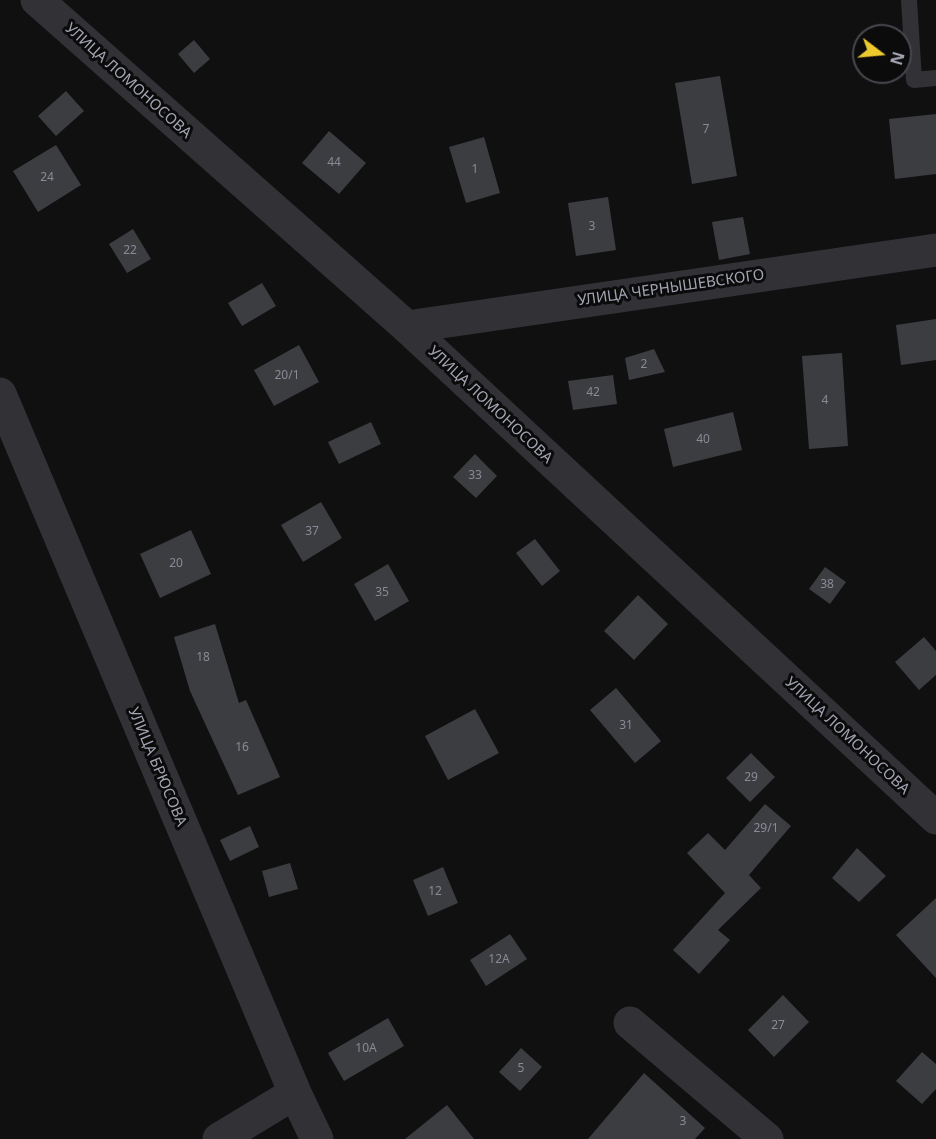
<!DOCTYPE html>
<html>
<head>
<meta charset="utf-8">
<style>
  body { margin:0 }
  #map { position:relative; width:936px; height:1139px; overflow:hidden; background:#101011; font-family:"Noto Sans",sans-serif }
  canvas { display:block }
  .north { position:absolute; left:852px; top:24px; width:60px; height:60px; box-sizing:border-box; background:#0b0b0c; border:2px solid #47484e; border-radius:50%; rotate:106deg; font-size:16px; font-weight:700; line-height:24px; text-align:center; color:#a2a4b2 }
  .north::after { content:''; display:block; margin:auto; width:21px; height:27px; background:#ecca2e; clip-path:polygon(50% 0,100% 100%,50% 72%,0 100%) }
</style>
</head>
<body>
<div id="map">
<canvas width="936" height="1139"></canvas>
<div class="north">N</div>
</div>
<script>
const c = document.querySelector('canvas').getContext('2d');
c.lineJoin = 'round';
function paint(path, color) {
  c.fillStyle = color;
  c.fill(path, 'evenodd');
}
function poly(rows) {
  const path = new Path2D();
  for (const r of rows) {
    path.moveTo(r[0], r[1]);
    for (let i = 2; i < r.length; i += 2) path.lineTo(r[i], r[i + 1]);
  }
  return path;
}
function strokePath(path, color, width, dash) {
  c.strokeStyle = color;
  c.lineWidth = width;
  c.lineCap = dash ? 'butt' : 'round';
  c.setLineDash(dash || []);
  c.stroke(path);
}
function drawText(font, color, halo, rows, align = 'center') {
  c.font = font + ' "Noto Sans",sans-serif';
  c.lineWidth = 6;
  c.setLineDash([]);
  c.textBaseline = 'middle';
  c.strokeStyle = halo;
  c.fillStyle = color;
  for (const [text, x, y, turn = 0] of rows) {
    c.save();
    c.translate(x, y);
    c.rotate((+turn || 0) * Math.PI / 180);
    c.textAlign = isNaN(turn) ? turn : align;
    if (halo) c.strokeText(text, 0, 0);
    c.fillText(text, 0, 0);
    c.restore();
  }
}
paint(poly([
  [194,40,210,59,194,73,178,54],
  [720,76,737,176,692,184,675,83],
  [66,91,84,111,56,136,38,116],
  [936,114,936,174,895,179,889,119],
  [329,131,366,163,339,194,302,163],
  [484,137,500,193,466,203,449,147],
  [56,145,81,185,38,212,13,171],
  [608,197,616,250,576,256,568,203],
  [743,217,750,254,719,260,712,222],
  [133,229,151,259,127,273,109,244],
  [262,283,276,306,242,326,228,303],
  [936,319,936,360,901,365,896,325],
  [299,345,319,382,274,406,254,370],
  [654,349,665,372,629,380,625,358],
  [842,353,848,446,809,449,802,356],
  [613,375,617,404,573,410,568,381],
  [733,412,742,450,673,467,664,429],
  [371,422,381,444,339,464,328,442],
  [475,454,497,476,476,498,453,477],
  [321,502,342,538,303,562,281,525],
  [191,530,211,574,160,598,140,554],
  [535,539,560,571,542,586,516,553],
  [388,564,409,601,375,621,354,584],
  [825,567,846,582,830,604,809,589],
  [638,595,668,624,634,660,604,631],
  [215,624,239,703,246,700,280,777,238,795,190,691,174,637],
  [924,637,936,651,936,675,919,690,895,662],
  [616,688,661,741,635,763,590,710],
  [475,709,499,753,448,780,425,736],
  [751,753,775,777,750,802,726,778],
  [765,804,791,826,749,875,761,888,718,930,730,940,699,974,673,950,725,893,687,853,708,833,725,850],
  [250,826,259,847,230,861,220,840],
  [857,848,886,876,859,902,832,878],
  [290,863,298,889,269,897,262,871],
  [443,867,458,903,428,916,413,880],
  [936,898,936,978,896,935],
  [510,934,527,959,486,986,470,960],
  [783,995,809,1022,774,1057,748,1030],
  [388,1018,404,1046,344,1081,328,1053],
  [521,1048,542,1067,520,1091,499,1072],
  [922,1052,936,1064,936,1089,922,1104,896,1081],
  [644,1073,705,1128,695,1139,588,1139],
  [447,1105,474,1139,405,1139]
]), '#3c3d41');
strokePath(poly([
  [909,0,914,80,936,78]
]), '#313136', 16);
strokePath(poly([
  [407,327,936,250],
  [0,394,295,1093,317,1139],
  [630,1023,767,1139],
  [219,1139,295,1093]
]), '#313136', 33);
strokePath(poly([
  [37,0,407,327,936,818]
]), '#313136', 33);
drawText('12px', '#888a96', null, [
  ["7",706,130],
  ["44",334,163],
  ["1",475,170],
  ["24",47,178],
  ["3",592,227],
  ["22",130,251],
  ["2",644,365],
  ["20/1",287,376],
  ["42",593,393],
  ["4",825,401],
  ["40",703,440],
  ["33",475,476],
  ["37",312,532],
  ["20",176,564],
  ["38",827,585],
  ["35",382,593],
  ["18",203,658],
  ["31",626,726],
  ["16",242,748],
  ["29",751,778],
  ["29/1",766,829],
  ["12",435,892],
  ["12А",499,960],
  ["27",778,1026],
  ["10А",366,1049],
  ["5",521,1069],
  ["3",683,1122]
]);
drawText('15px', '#a2a4b2', '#0b0b0c', [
  ["УЛИЦА ЛОМОНОСОВА",128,81,42],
  ["УЛИЦА ЧЕРНЫШЕВСКОГО",671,288,-8],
  ["УЛИЦА ЛОМОНОСОВА",490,405,43],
  ["УЛИЦА ЛОМОНОСОВА",847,736,43],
  ["УЛИЦА БРЮСОВА",157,767,67]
]);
</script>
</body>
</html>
